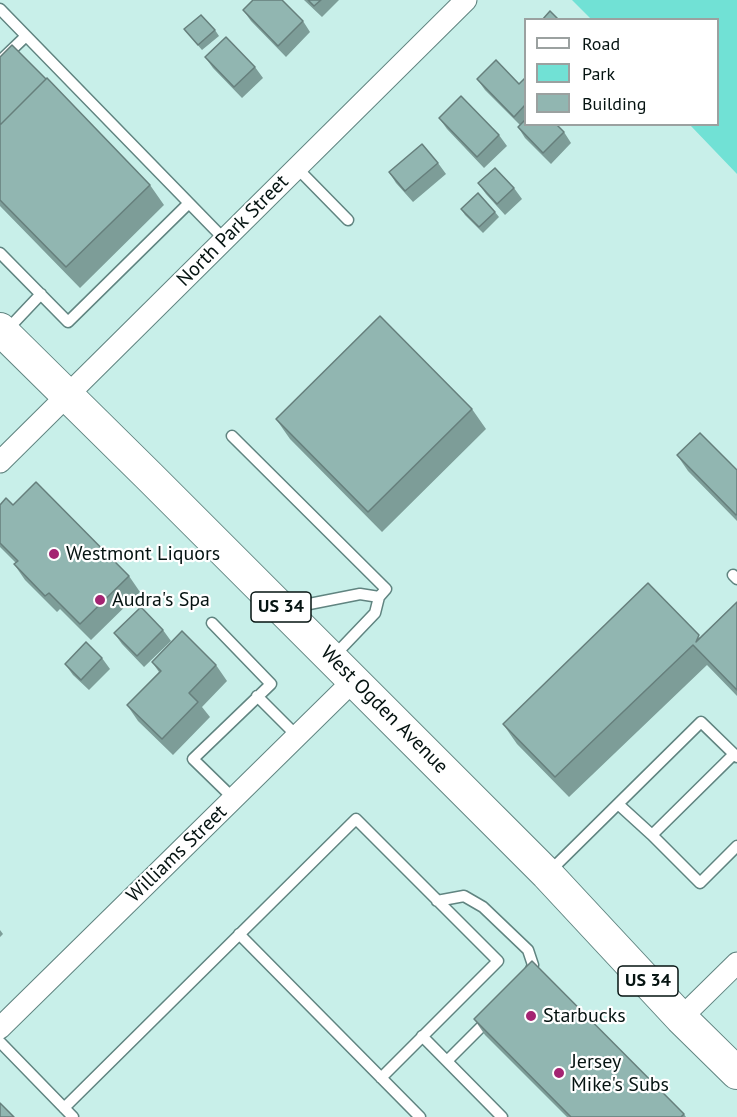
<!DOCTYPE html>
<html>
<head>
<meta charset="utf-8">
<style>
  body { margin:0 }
  #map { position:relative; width:737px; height:1117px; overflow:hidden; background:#c8efe9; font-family:"PT Sans",sans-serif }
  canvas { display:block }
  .legend { position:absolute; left:524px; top:18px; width:195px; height:108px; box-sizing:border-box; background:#fff; border:2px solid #9ba1a0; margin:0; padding:8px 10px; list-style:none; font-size:18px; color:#051311 }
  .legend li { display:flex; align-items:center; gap:12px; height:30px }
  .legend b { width:30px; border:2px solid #9ba1a0 }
</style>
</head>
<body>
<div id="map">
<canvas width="737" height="1117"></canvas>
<ul class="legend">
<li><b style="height:8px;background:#fff"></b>Road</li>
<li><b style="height:16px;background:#71e1d5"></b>Park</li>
<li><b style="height:16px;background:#91b6b1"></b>Building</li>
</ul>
</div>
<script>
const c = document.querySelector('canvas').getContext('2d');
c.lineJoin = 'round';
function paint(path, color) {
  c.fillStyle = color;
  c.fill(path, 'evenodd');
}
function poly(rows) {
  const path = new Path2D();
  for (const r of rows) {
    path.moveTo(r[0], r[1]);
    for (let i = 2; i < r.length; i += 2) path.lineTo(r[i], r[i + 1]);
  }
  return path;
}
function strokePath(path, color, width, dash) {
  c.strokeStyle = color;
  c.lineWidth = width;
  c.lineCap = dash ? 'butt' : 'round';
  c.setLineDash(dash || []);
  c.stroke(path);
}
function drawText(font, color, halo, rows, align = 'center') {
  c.font = font + ' "PT Sans",sans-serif';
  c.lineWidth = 4.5;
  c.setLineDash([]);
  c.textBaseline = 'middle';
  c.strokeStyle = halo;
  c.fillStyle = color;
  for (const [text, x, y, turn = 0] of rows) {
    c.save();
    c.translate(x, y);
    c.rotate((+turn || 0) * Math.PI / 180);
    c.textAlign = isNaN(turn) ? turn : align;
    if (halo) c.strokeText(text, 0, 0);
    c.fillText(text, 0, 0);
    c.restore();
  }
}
paint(poly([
  [572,0,737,0,737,174,690,125,718,124,718,20,591,19]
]), '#71e1d5');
const lane = poly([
  [0,9,225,240],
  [0,61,26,36],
  [297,168,348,220],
  [0,253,68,322,189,203],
  [6,331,41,294],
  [232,436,386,589,379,597],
  [733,575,737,579],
  [289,605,294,607,360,594,379,597,375,613,332,658],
  [212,623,271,684,193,759,234,799],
  [257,696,297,736],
  [618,804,652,835,700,883,737,846],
  [652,835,734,754],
  [549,872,701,722,737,757],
  [437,901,464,896,483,907,528,950,533,965,529,974],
  [239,934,420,1117],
  [422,1036,502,1117],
  [0,1042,73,1117],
  [447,1061,489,1019],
  [64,1108,356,819,498,961,381,1078]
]);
const street = poly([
  [0,462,466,0],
  [681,1018,737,963],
  [0,1028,354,680]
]);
const primary = poly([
  [0,329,150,477,547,874,681,1018,737,1073]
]);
strokePath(lane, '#608480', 13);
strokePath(street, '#608480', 23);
strokePath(primary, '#608480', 34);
strokePath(lane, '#fff', 10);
strokePath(street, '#fff', 21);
strokePath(primary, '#fff', 32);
paint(poly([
  [304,0,339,0,322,17],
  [243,10,303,21,310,32,286,57,251,21],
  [184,29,215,30,219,36,202,50],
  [0,57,150,185,164,205,80,288,0,206],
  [205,57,255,67,263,78,242,98,213,68],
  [525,78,525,124,564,132,571,143,551,164,525,138,518,127,520,125,485,90,477,79,519,84],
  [439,118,499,135,507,146,484,168,447,129],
  [438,163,446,174,413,202,396,183,389,172],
  [478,183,514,188,522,199,505,215,486,194],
  [461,209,495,212,499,217,483,233,465,215],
  [472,409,486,429,382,532,290,439,276,419],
  [677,455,737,470,737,521,688,471],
  [0,505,13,505,129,576,140,592,91,640,60,609,57,612,25,580,14,564,16,563,0,547],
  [737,602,737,696,707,665,569,797,517,744,503,724,700,637],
  [163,630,171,641,144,667,122,644,114,633],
  [102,658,110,669,89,690,73,675,65,664],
  [152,662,216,665,227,681,202,707,210,717,173,755,138,721,127,705,159,672],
  [0,930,3,934,0,937],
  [474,1019,684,1114,686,1117,567,1117,485,1035]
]), '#7d9d98');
const building = poly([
  [253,0,282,0,303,21,278,46,243,10,253,0],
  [308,0,321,0,314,6,308,0],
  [550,11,559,20,542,20,550,11],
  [201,15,215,30,198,45,184,29,201,15],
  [226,37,255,67,234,87,205,57,226,37],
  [12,45,46,79,0,125,0,57,12,45],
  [496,60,519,84,525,78,525,105,514,117,477,79,496,60],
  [47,78,150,185,66,267,0,200,0,125,47,78],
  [461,96,499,135,477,157,439,118,461,96],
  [525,120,525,124,556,124,564,132,543,153,518,127,525,120],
  [422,144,438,163,405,191,389,172,422,144],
  [495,168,514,188,497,204,478,183,495,168],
  [478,193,495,212,479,227,461,209,478,193],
  [380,316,472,409,368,512,276,419,380,316],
  [700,433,737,470,737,514,736,515,677,455,700,433],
  [36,482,129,576,80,624,49,593,45,596,14,564,18,561,0,543,0,505,6,498,13,505,36,482],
  [648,583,699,635,696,642,737,602,737,690,693,645,555,777,503,724,648,583],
  [141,607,163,630,137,656,114,633,141,607],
  [182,631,216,665,189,693,198,702,162,739,127,705,161,671,152,662,182,631],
  [86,642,102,658,81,680,65,664,86,642],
  [532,961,684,1114,681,1117,571,1117,474,1019,532,961],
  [0,1103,14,1117,0,1117,0,1103]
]);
paint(building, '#91b6b1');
strokePath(building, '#667f7c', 1.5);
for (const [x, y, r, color] of [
  [54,554,6,"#a42372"],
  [100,600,6,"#a42372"],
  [531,1016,6,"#a42372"],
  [559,1073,6,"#a42372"]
]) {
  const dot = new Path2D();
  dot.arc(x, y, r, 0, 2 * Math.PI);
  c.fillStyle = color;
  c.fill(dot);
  strokePath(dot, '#fff', 2);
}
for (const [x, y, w] of [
  [281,607,60],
  [648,981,60]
]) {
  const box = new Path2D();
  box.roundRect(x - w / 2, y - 15, w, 30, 4.5);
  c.fillStyle = '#fff';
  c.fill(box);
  strokePath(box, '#051311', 1.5);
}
drawText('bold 18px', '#051311', null, [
  ["US 34",281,607],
  ["US 34",648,981]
]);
drawText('20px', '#051311', '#fff', [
  ["North Park Street",233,231,-45],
  ["West Ogden Avenue",384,710,45],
  ["Williams Street",177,854,-44]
]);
drawText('20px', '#051311', '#fff', [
  ["Westmont Liquors",66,554],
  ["Audra's Spa",112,600],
  ["Starbucks",543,1016],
  ["Jersey",571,1062],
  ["Mike's Subs",571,1085]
], 'left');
</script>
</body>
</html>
